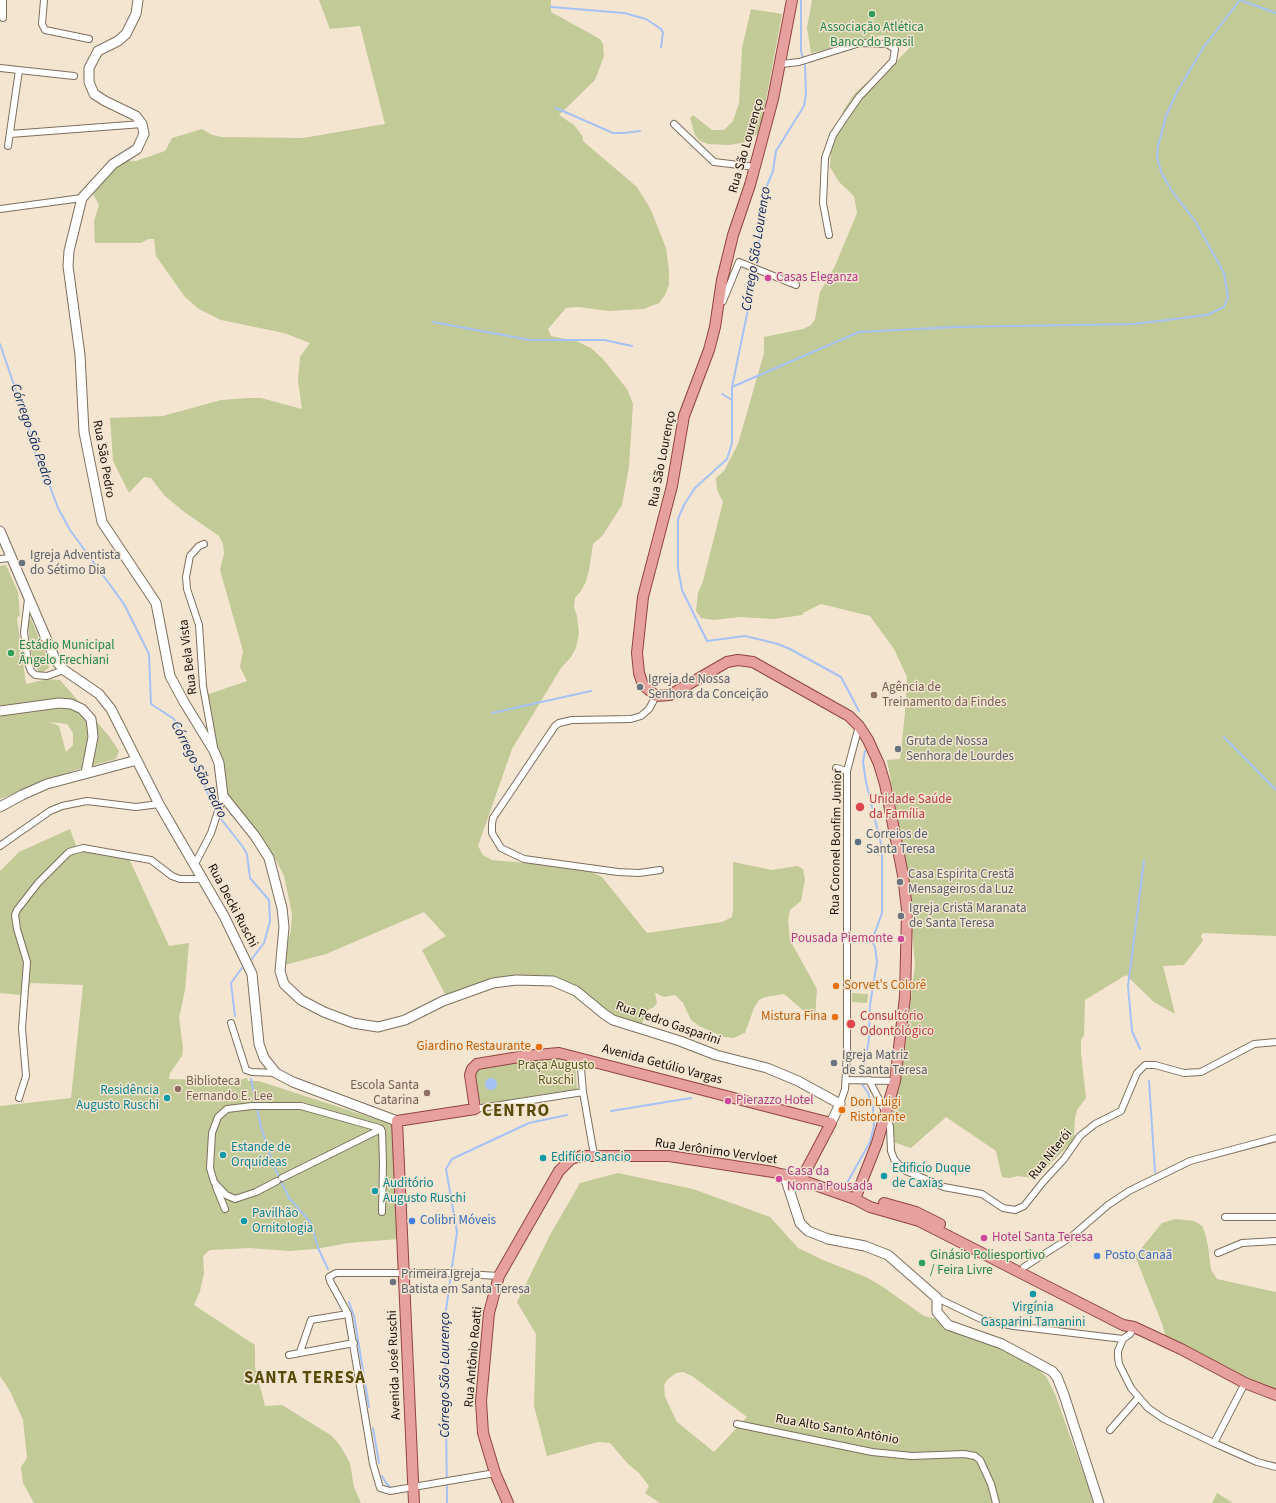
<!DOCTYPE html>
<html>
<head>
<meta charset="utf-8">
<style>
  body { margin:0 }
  canvas { display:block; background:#f3e5d0 }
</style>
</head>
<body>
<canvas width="1276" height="1503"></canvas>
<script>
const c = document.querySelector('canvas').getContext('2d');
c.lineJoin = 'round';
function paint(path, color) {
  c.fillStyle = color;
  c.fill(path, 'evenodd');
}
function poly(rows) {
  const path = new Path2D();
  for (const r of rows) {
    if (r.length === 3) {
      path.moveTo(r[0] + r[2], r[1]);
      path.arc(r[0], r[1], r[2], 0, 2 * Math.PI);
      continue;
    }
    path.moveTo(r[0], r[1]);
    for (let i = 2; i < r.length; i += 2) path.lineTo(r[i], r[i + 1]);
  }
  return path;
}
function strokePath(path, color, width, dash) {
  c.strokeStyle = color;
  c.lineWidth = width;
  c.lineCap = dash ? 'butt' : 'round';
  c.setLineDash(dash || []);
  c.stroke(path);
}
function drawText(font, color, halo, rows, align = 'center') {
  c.font = font + ' "Source Sans 3",sans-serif';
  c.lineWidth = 3;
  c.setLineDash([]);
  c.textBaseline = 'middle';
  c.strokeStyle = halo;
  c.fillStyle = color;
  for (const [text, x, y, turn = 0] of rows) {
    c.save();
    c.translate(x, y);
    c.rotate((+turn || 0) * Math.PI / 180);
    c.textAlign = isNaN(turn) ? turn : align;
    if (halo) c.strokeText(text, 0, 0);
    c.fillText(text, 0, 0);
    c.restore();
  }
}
paint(poly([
  [319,0,551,0,551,12,600,39,603,44,604,56,595,80,559,115,574,125,583,137,583,141,637,187,651,210,666,248,669,270,669,285,665,295,659,303,643,309,609,311,578,307,566,308,548,329,551,336,576,341,591,348,603,359,627,389,633,404,629,467,622,505,603,535,593,544,589,570,586,582,580,592,575,598,574,607,577,616,579,633,576,648,571,657,561,668,512,749,478,846,483,855,492,860,583,868,602,877,647,933,722,922,732,917,733,909,733,862,772,870,797,866,803,869,805,880,801,901,790,910,788,921,790,940,817,989,815,1019,811,1017,784,994,765,997,759,1000,754,1008,745,1033,733,1038,724,1037,699,1026,691,1020,683,1003,675,995,664,997,655,993,657,1003,654,1007,648,1010,640,1027,619,1021,583,992,537,978,446,996,422,950,446,936,424,912,326,954,281,966,291,930,292,914,284,876,276,860,223,794,206,695,247,681,240,667,243,651,220,570,224,554,223,544,219,536,183,511,165,496,151,478,144,477,129,493,113,461,110,418,163,416,221,400,248,398,261,398,302,409,298,381,300,357,310,343,284,333,221,320,199,309,185,297,156,256,154,239,148,239,141,243,95,243,94,221,99,205,90,189,120,160,136,161,165,151,172,138,202,129,212,135,222,137,303,138,385,124,360,26,330,29],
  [812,0,1276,0,1276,936,1203,933,1201,936,1203,941,1184,965,1163,966,1175,1014,1154,1002,1126,975,1085,1000,1084,1035,1081,1040,1081,1053,1086,1098,1077,1110,1075,1119,1074,1134,1076,1138,1040,1174,1032,1178,1018,1176,1009,1178,1002,1177,996,1151,946,1117,911,1148,893,1142,893,1108,905,1050,915,965,906,861,887,760,900,759,905,713,907,677,894,649,870,616,821,604,803,613,803,615,773,619,740,617,713,620,701,618,696,611,698,593,703,581,723,502,717,490,716,478,724,471,738,444,764,353,764,337,803,329,811,325,815,319,820,292,835,266,857,213,854,196,839,182,830,167,831,150,843,111,855,93,865,84,893,65,915,42,884,35,811,53,807,28],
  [751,9,782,14,760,132,746,142,729,145,708,144,700,141,695,135,690,118,693,115,712,130,724,130,733,121,739,103,742,48],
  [6,565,18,592,20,615,17,618,26,684,48,679,60,680,109,736,119,751,116,759,75,770,0,799,0,566],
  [49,722,67,724,73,733,73,745,66,752,59,726],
  [30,617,48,659,49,668,43,672,38,671,32,658,27,618],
  [70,829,79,854,88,847,127,854,169,946,189,943,185,990,179,1018,183,1048,182,1056,170,1073,169,1079,235,1081,247,1078,248,1081,259,1081,394,1125,399,1239,348,1243,316,1249,289,1251,250,1248,210,1250,203,1256,204,1273,200,1291,194,1305,255,1345,255,1367,265,1406,282,1405,332,1436,341,1447,350,1463,354,1487,361,1503,34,1503,23,1483,21,1467,27,1458,23,1420,10,1391,0,1376,0,1106,71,1098,83,985,31,983,27,993,21,995,0,993,0,871,19,852],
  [852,993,868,994,867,1003,852,1002],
  [555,1055,575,1060,577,1089,482,1104,480,1103,474,1072,476,1070],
  [618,1173,693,1189,770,1217,798,1248,823,1260,866,1277,883,1287,924,1316,942,1320,988,1340,1036,1366,1047,1378,1055,1394,1088,1486,1093,1503,660,1503,645,1493,649,1486,639,1473,628,1464,610,1443,598,1442,547,1456,534,1406,536,1334,517,1302,550,1235,580,1183],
  [683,1372,692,1376,747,1417,714,1452,677,1422,665,1397,664,1385,668,1379,676,1373],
  [1175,1219,1194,1221,1202,1226,1205,1233,1208,1246,1211,1270,1217,1279,1276,1292,1276,1393,1258,1387,1166,1338,1163,1326,1135,1256,1162,1223],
  [1217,1493,1233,1503,1212,1503]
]), '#c2ca98');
paint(poly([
  [491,1084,6]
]), '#a6c2f4');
strokePath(poly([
  [801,0,801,51,805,66,806,94,804,106,776,151,773,171,766,188,761,208,758,261,732,387,732,443,727,459,695,488,684,505,678,519,678,568,682,590,707,641,745,636,778,644,790,649,841,677,859,711],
  [1240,0,1276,13],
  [551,7,624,13,646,19,661,29,663,33,661,47],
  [556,108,613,133,624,133,640,131],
  [433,322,530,340,604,340,632,346],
  [0,344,31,435,36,457,48,481,58,508,70,530,124,604,149,654,151,704,174,719,216,811],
  [732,387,859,332,955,327,1134,324,1207,315,1224,307,1228,297,1224,273,1195,221,1172,191,1162,174,1157,157,1158,146,1166,116,1177,92,1203,48,1240,0],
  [722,394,732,400],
  [492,713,591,691],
  [1224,737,1276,790],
  [218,815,243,847,247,854,250,878,269,900,270,921,264,943,251,960],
  [235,1016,231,983,242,968],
  [1140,1049,1132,1031,1128,986,1144,861],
  [251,1079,261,1127,273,1164,289,1198,311,1223,318,1248,328,1269],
  [1149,1081,1155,1172],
  [611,1111,691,1098],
  [847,1183,870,1142,874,1126,873,1107,868,1093,862,1084,861,1078,869,1040,870,1005,877,962,875,947,872,941,882,913,882,848,866,782,863,762,865,751],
  [349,1302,354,1316,369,1407],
  [373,1428,379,1463],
  [382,1476,386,1483,391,1488],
  [447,1503,445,1317,457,1232,446,1169,452,1159,529,1123,567,1115]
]), '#a6c2f4', 2);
const street = poly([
  [44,0,42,24,45,30,89,39],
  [3,18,3,0],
  [781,64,799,62,860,43,887,44,895,49,893,61,859,97,843,120,833,135,825,158,823,203,829,235],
  [0,68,74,76],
  [674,124,714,162,755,167],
  [10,134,142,124],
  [8,146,19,70],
  [0,209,82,198],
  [723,301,739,262,796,285],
  [204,544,199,546,190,556,186,577,187,589,199,625,203,686,214,747],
  [0,559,10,558],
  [28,599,24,632,28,663,31,671,35,675,47,676,64,670],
  [656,696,649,709,641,716,631,719,572,720,559,723,555,726,493,818,492,824,492,833,501,848,524,859,618,872,639,873,660,870],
  [836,768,847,771],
  [0,846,50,811,62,806,87,801,136,807,159,804],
  [195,864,211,833,223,796],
  [231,1023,246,1070,252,1072,276,1073],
  [580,1057,583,1092,594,1155],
  [846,1080,895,1081],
  [869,1080,886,1113,890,1127,891,1151,894,1159,900,1166,906,1171,944,1187,982,1194,1003,1208,1015,1210,1024,1206,1043,1182,1064,1159,1080,1136,1095,1124,1121,1111,1137,1073,1145,1065,1155,1065,1184,1073,1201,1072,1254,1044,1276,1042],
  [19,1098,26,1076,22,1028,27,962,17,929,15,915,17,910,38,883,69,852,83,848,151,860,172,876,180,879,203,879],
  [840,1104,845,1089,847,1052,847,771,859,726],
  [475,1109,583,1092],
  [282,1178,381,1129],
  [277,1181,256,1192,235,1199,226,1195,214,1182,210,1168,212,1133,218,1117,227,1109,252,1106,301,1106,379,1128,382,1131,383,1163,382,1212],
  [216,1187,225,1209],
  [1225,1217,1276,1217],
  [1218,1253,1242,1243,1276,1241],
  [1024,1267,1071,1237,1108,1205,1129,1191,1190,1161,1276,1138],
  [937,1298,983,1320,1014,1326,1123,1339],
  [1134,1327,1130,1334,1123,1339,1118,1351,1118,1357,1119,1364,1131,1388,1148,1408,1164,1419,1214,1443,1257,1462,1276,1467],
  [300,1352,311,1320,348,1314],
  [289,1355,354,1343],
  [737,1424,872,1452,912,1456,964,1454,975,1456,980,1460,991,1484,996,1503],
  [1110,1430,1138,1398],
  [1214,1443,1245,1383],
  [495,1473,390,1491,380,1488,373,1464,348,1314,330,1281,329,1277,336,1273,447,1273,499,1276]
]);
const secondary = poly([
  [138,0,136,14,126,34,118,41,98,51,89,68,89,82,94,94,105,101,136,116,142,124,144,134,137,149,113,164,82,198,69,251,68,266,80,355,84,432,102,522,156,603,170,676,184,702,214,751,219,763,223,796,255,836,269,858,282,908,284,927,280,971,284,984,301,1000,324,1012,353,1023,378,1027,405,1020,443,1001,493,983,516,980,553,981,576,991,604,1014,613,1020,680,1041,716,1055,767,1068,798,1081,840,1104,831,1123],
  [0,531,56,661,64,670,99,694,111,709,159,804,224,916,252,974,259,1044,264,1058,276,1073,293,1082,397,1121],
  [0,711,59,703,71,704,82,709,91,719,92,727,93,737,86,773],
  [0,807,22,795,47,784,137,760],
  [784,1174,800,1223,808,1231,828,1239,865,1246,888,1255,937,1298,937,1312,948,1325,1002,1344,1052,1371,1057,1377,1064,1395,1099,1503]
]);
const primary = poly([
  [792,0,773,99,750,185,733,235,722,280,715,327,709,350,684,416,672,486,643,597,637,653,639,673,643,685,656,696,670,695,727,662,738,660,753,662,849,716,859,726,868,740,879,764,885,784,903,875,907,910,905,997,895,1081,877,1143,855,1199],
  [884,1203,916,1212,940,1224],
  [414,1503,397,1121,475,1109,470,1075,472,1069,477,1064,525,1056,559,1053,831,1123,801,1180],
  [508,1503,495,1473,483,1433,481,1401,489,1313,499,1276,559,1171,571,1159,581,1156,669,1156,773,1172,801,1180,855,1199,870,1207,919,1221,1123,1325,1134,1327,1181,1349,1245,1383,1276,1395]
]);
strokePath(street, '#7c6f5d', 8);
strokePath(secondary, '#7c6f5d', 11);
strokePath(primary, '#924540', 12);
strokePath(street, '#fff', 6);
strokePath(secondary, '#fff', 9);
strokePath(primary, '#e6a09e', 10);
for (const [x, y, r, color] of [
  [872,14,4,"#2e9e5b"],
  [768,278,4,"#d1479c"],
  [22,563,4,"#6b7280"],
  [11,653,4,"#2e9e5b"],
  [640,687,4,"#6b7280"],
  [874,695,4,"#8d6e63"],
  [898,749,4,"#6b7280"],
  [860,807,5,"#e0444e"],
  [858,842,4,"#5c6f8a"],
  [900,882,4,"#6b7280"],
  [901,916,4,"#6b7280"],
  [901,939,4,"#d1479c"],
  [836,986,4,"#e8710a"],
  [835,1017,4,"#e8710a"],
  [851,1024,5,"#e0444e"],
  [539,1047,4,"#e8710a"],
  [834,1063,4,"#6b7280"],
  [178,1089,4,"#8d6e63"],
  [427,1093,4,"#8d6e63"],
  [167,1098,4,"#0f9aa8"],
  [728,1101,4,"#d1479c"],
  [842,1110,4,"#e8710a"],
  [223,1155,4,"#0f9aa8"],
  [543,1158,4,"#0f9aa8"],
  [884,1176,4,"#0f9aa8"],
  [779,1179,4,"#d1479c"],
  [375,1191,4,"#0f9aa8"],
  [244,1221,4,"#0f9aa8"],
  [412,1221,4,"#3f7fe0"],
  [984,1238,4,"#d1479c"],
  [1097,1256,4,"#3f7fe0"],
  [922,1263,4,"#2e9e5b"],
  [393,1282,4,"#6b7280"],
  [1033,1294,4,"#0f9aa8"]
]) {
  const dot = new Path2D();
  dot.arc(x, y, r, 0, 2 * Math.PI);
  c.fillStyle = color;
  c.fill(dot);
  strokePath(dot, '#f3e5d0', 1.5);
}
drawText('13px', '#27864d', '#f3e5d0', [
  ["Associação Atlética",872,28,"center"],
  ["Banco do Brasil",872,43,"center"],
  ["Estádio Municipal",19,646],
  ["Ângelo Frechiani",19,661],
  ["Ginásio Poliesportivo",930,1256],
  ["/ Feira Livre",930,1271]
], 'left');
drawText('13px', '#151009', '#f3e5d0', [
  ["Rua São Lourenço",747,146,-74],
  ["Rua São Pedro",103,459,80],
  ["Rua São Lourenço",663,459,-79],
  ["Rua Bela Vista",189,657,-97],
  ["Rua Coronel Bonfim Junior",837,842,-89],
  ["Rua Decki Ruschi",232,906,62],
  ["Rua Pedro Gasparini",668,1024,19],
  ["Avenida Getúlio Vargas",662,1065,15],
  ["Rua Jerônimo Vervloet",716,1152,8],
  ["Rua Niterói",1051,1155,-51],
  ["Rua Antônio Roatti",474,1357,-85],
  ["Avenida José Ruschi",395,1365,-92],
  ["Rua Alto Santo Antônio",837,1430,10]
]);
drawText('13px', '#b23c85', '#f3e5d0', [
  ["Casas Eleganza",776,278],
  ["Pousada Piemonte",893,939,"right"],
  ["Pierazzo Hotel",736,1101],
  ["Casa da",787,1172],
  ["Nonna Pousada",787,1187],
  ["Hotel Santa Teresa",992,1238]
], 'left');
drawText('13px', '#5b616d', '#f3e5d0', [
  ["Igreja Adventista",30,556],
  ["do Sétimo Dia",30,571],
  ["Igreja de Nossa",648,680],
  ["Senhora da Conceição",648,695],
  ["Gruta de Nossa",906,742],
  ["Senhora de Lourdes",906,757],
  ["Casa Espirita Crestã",908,875],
  ["Mensageiros da Luz",908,890],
  ["Igreja Cristã Maranata",909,909],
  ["de Santa Teresa",909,924],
  ["Igreja Matriz",842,1056],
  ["de Santa Teresa",842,1071],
  ["Primeira Igreja",401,1275],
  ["Batista em Santa Teresa",401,1290]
], 'left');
drawText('13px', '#785e54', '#f3e5d0', [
  ["Agência de",882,688],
  ["Treinamento da Findes",882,703],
  ["Biblioteca",186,1082],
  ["Fernando E. Lee",186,1097],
  ["Escola Santa",419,1086,"right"],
  ["Catarina",419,1101,"right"]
], 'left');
drawText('13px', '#be3a42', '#f3e5d0', [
  ["Unidade Saúde",869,800],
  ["da Família",869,815],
  ["Consultório",860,1017],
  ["Odontológico",860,1032]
], 'left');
drawText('13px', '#4e5e75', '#f3e5d0', [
  ["Correios de",866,835],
  ["Santa Teresa",866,850]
], 'left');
drawText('13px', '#c56008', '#f3e5d0', [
  ["Sorvet's Colorê",844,986],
  ["Mistura Fina",827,1017,"right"],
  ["Giardino Restaurante",531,1047,"right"],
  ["Don Luigi",850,1103],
  ["Ristorante",850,1118]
], 'left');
drawText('13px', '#565d1d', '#f3e5d0', [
  ["Praça Augusto",556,1066],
  ["Ruschi",556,1081]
]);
drawText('13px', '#0d838f', '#f3e5d0', [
  ["Residência",159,1091,"right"],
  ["Augusto Ruschi",159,1106,"right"],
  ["Estande de",231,1148],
  ["Orquídeas",231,1163],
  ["Edifício Sancio",551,1158],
  ["Edificío Duque",892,1169],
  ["de Caxias",892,1184],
  ["Auditório",383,1184],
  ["Augusto Ruschi",383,1199],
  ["Pavilhão",252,1214],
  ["Ornitologia",252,1229],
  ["Virgínia",1033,1308,"center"],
  ["Gasparini Tamanini",1033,1323,"center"]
], 'left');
drawText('13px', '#366cbe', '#f3e5d0', [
  ["Colibri Móveis",420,1221],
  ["Posto Canaã",1105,1256]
], 'left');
drawText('italic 14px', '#0c2962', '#f3e5d0', [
  ["Córrego São Lourenço",757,249,-81],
  ["Córrego São Pedro",31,435,71],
  ["Córrego São Pedro",198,770,63],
  ["Córrego São Lourenço",446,1375,-90]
]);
c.letterSpacing = '1px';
drawText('bold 17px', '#594a09', '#f3e5d0', [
  ["CENTRO",516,1112],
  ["SANTA TERESA",305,1379]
]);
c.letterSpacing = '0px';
</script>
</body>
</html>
